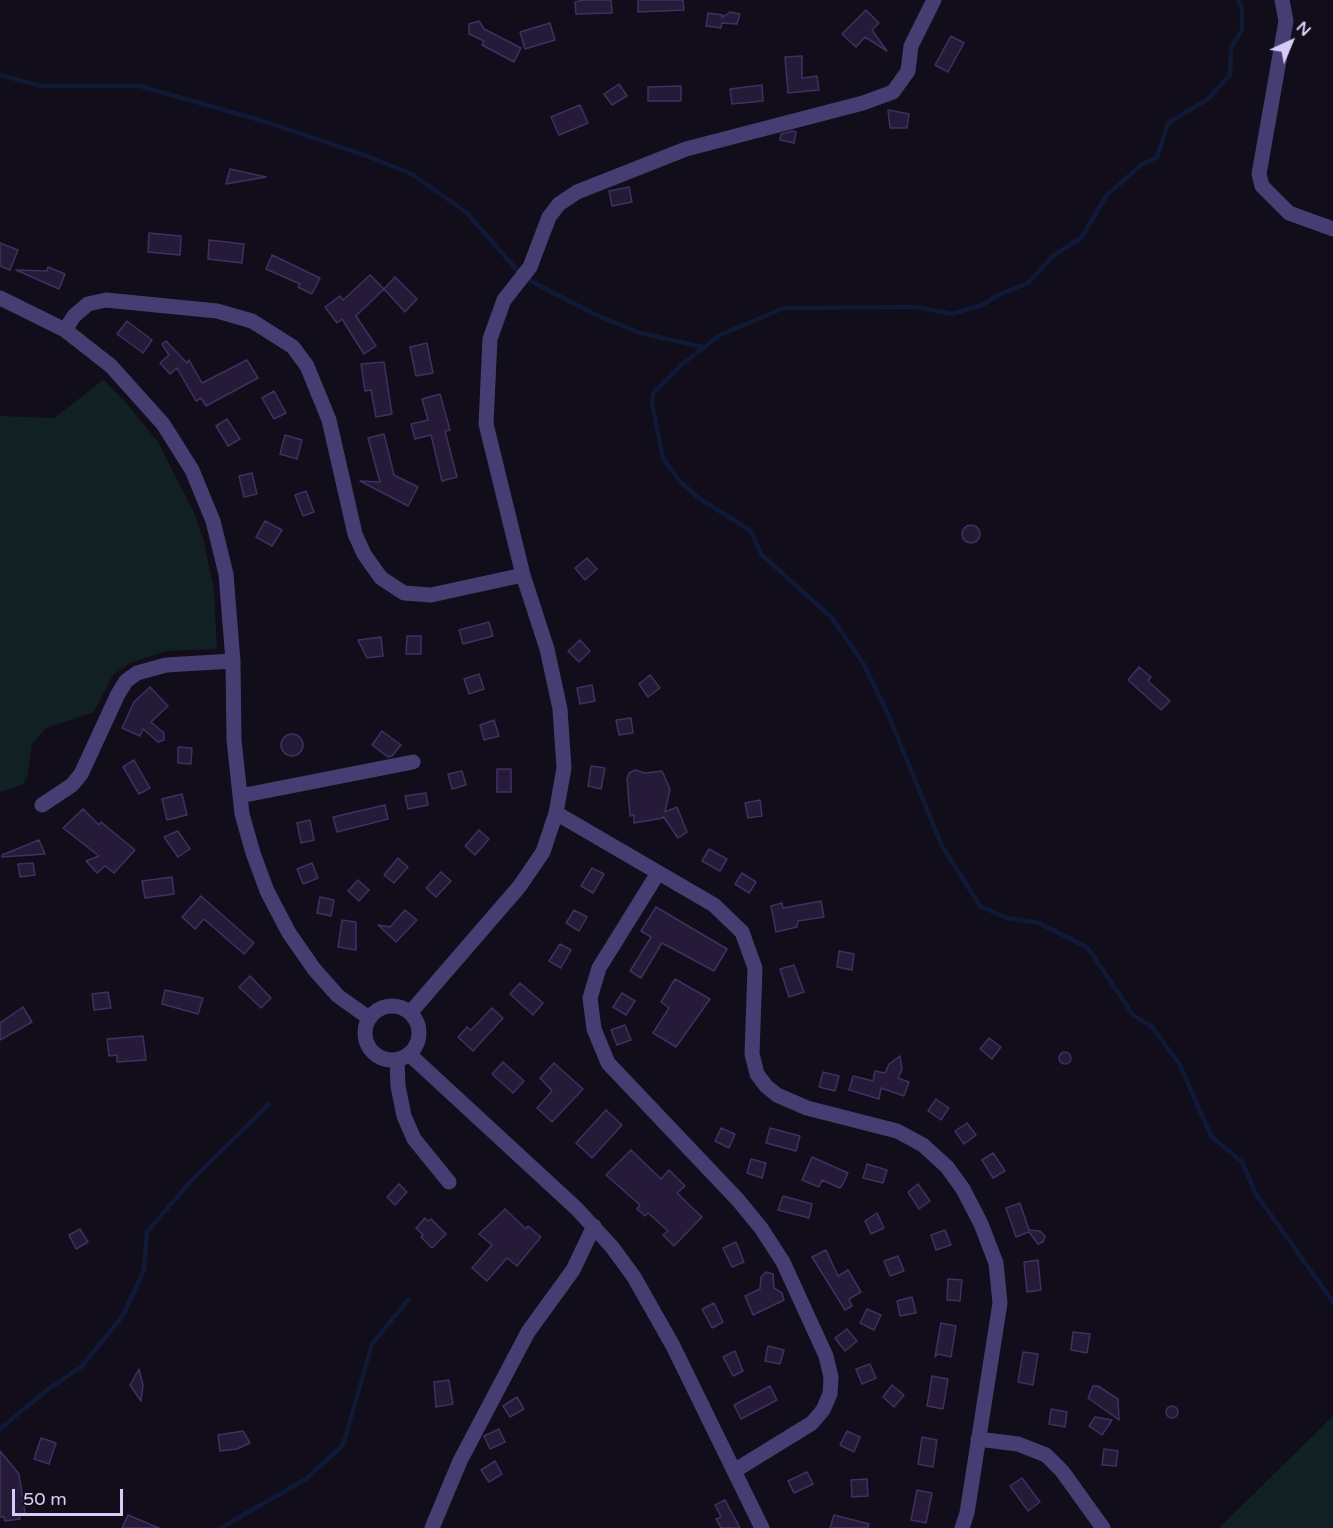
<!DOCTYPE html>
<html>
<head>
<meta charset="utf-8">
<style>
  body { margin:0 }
  #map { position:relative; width:1333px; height:1528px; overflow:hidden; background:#110d1a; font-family:"Varela Round",sans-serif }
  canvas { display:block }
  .north { position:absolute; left:1261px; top:12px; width:60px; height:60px; -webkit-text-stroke:4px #110d1a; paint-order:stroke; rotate:44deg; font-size:16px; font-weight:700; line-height:24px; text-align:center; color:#d7ccf8 }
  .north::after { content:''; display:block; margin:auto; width:21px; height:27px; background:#d7ccf8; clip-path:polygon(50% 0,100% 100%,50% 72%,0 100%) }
  .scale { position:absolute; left:12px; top:1489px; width:111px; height:27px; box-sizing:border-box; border:3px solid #d7ccf8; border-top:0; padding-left:8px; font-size:18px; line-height:21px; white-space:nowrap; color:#d7ccf8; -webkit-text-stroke:4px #110d1a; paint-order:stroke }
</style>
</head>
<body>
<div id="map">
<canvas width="1333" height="1528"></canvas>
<div class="north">N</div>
<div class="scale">50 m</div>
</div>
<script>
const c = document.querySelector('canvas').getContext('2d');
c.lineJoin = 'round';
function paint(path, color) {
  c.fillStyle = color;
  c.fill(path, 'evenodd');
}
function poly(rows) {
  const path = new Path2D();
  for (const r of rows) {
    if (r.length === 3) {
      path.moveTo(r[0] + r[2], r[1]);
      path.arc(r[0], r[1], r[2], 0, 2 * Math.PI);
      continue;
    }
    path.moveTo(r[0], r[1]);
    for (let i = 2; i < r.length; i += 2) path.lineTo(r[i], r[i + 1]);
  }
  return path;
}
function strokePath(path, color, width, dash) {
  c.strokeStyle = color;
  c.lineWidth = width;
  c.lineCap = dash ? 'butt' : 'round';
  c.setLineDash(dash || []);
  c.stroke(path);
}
paint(poly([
  [103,380,123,399,158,442,194,513,203,538,214,590,217,649,166,651,130,663,113,675,94,712,46,728,32,744,27,778,22,785,0,792,0,416,54,418],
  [1333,1416,1333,1528,1219,1528]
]), '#112123');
strokePath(poly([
  [1238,0,1242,8,1242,30,1231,48,1230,75,1208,99,1168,123,1157,157,1141,165,1106,196,1082,237,1053,256,1028,283,1000,294,982,305,952,314,916,307,784,308,720,335,681,365,653,393,652,403,663,458,679,480,697,497,750,530,762,555,832,618,863,663,888,714,942,846,980,906,1007,918,1039,923,1088,948,1133,1015,1152,1027,1180,1065,1211,1136,1242,1162,1256,1194,1333,1302],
  [0,75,41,86,140,86,263,121,367,156,412,174,467,213,523,277,594,314,640,333,703,347],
  [0,1429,47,1390,81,1367,122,1317,144,1270,147,1232,192,1180,269,1104],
  [221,1528,306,1479,343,1445,372,1344,409,1299]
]), '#101936', 4.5);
const building = poly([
  [584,0,611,0,612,13,576,14,575,2,584,0],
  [638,0,683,0,684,10,638,12,638,0],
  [866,10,879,23,872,30,887,51,865,37,856,47,842,34,866,10],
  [730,12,740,14,737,24,722,23,721,28,706,26,708,13,723,15,722,18,730,12],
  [479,21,484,29,521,48,514,62,482,45,484,41,469,34,469,24,479,21],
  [550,23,555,40,525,49,520,32,550,23],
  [951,36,964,43,948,72,935,65,951,36],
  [802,56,802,78,817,76,819,90,788,93,785,57,802,56],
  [619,84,627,96,612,105,604,94,619,84],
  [762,85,763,101,732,104,730,89,762,85],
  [681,86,681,101,648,101,648,87,681,86],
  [580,105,588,123,559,135,551,117,580,105],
  [888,110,909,114,907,128,890,128,888,110],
  [792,131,796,132,794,143,780,140,781,134,792,131],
  [230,169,266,177,226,184,230,169],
  [629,187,632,202,612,206,609,191,629,187],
  [149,233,181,236,180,255,148,252,149,233],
  [209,240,244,244,242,263,208,259,209,240],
  [0,243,18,250,10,270,0,266,0,243],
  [272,255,320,278,312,294,298,287,300,284,266,269,272,255],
  [48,267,65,274,59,289,16,270,47,271,48,267],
  [370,275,384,289,356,316,376,346,364,354,342,319,337,323,325,307,340,296,343,300,370,275],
  [395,277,417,299,405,312,384,289,395,277],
  [127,321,152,340,143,353,117,334,127,321],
  [166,341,187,363,189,360,202,383,247,360,258,378,206,406,201,398,196,401,177,368,170,374,160,363,169,355,162,344,166,341],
  [427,343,433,373,416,376,410,347,427,343],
  [384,362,392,414,376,417,371,390,365,391,361,364,384,362],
  [274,391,286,413,274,419,262,398,274,391],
  [440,394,450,430,445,431,457,477,442,481,431,435,415,439,411,424,428,420,422,399,440,394],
  [227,419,240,439,228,446,216,426,227,419],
  [384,434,394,475,418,487,408,506,360,481,380,482,368,438,384,434],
  [285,435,302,440,297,459,280,454,285,435],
  [252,473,257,494,244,497,239,476,252,473],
  [306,491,314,512,303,516,295,495,306,491],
  [265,521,282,530,272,546,256,537,265,521],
  [971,534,9],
  [587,558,597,569,585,580,575,568,587,558],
  [489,622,493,636,463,644,459,630,489,622],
  [407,636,421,636,421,654,406,654,407,636],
  [381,637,383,656,367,658,358,640,381,637],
  [580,640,590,651,579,662,568,651,580,640],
  [1139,667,1151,677,1148,681,1170,701,1161,710,1128,680,1139,667],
  [479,674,484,689,469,694,464,679,479,674],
  [650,675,660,688,648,697,639,684,650,675],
  [592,685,595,701,580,704,577,688,592,685],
  [150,687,168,706,151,722,164,733,164,740,158,742,143,729,140,736,122,728,134,702,150,687],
  [631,718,633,733,619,735,616,720,631,718],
  [494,720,499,736,484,740,480,725,494,720],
  [382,731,401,745,392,756,388,757,372,745,382,731],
  [292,745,11],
  [178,747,192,748,191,764,178,763,178,747],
  [134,760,150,788,139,794,123,767,134,760],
  [591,766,605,768,601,789,588,786,591,766],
  [497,769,511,769,511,792,497,792,497,769],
  [635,770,645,773,662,771,670,789,665,812,677,807,687,832,678,838,663,816,663,818,634,823,634,815,630,816,627,779,629,773,635,770],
  [462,771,466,785,452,789,448,774,462,771],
  [426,793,428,805,408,809,405,796,426,793],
  [182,794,187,815,167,820,162,799,182,794],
  [760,800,762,816,748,818,745,803,760,800],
  [385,805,388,819,337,832,333,817,385,805],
  [83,809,99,825,101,822,135,850,114,873,105,866,97,873,86,861,99,856,63,828,83,809],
  [310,820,314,840,301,843,297,823,310,820],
  [479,830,489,839,475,855,465,846,479,830],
  [178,831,190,849,178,857,164,837,178,831],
  [39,840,45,854,2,857,2,855,39,840],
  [709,849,727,859,720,871,702,861,709,849],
  [398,858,408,867,394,883,384,875,398,858],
  [33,863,35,875,20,877,18,864,33,863],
  [312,863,318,878,303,884,297,869,312,863],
  [592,868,604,874,593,893,581,886,592,868],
  [441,872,451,881,436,897,426,888,441,872],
  [742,873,756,882,749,893,735,884,742,873],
  [172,877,174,894,145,898,142,881,172,877],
  [358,880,369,890,359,901,348,891,358,880],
  [201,896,254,943,244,954,204,919,195,929,182,917,201,896],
  [320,897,334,900,331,916,317,913,320,897],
  [821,901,824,917,798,921,797,927,776,932,771,906,782,903,783,908,821,901],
  [656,907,727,949,714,971,662,943,641,978,630,971,651,937,641,931,656,907],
  [405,910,417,920,396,942,378,925,390,927,405,910],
  [574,910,587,917,579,931,566,923,574,910],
  [342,920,356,922,356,950,338,947,342,920],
  [560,944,571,950,561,968,549,961,560,944],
  [839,951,854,954,852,970,837,967,839,951],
  [794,965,804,992,789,997,780,969,794,965],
  [250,976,271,998,261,1008,239,987,250,976],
  [675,979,710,999,676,1047,653,1033,669,1008,661,1002,675,979],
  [520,983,543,1003,533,1015,510,994,520,983],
  [165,990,203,998,198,1014,162,1004,165,990],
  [108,992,111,1008,94,1010,92,994,108,992],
  [622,993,635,1001,626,1015,613,1007,622,993],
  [23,1007,32,1022,0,1040,0,1023,23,1007],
  [492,1008,503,1018,473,1051,458,1037,467,1027,471,1030,492,1008],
  [625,1025,631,1040,617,1045,611,1030,625,1025],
  [143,1036,146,1060,117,1062,117,1055,109,1056,107,1039,143,1036],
  [989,1038,1001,1047,992,1059,980,1049,989,1038],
  [1065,1058,6],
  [900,1056,902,1070,898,1078,909,1082,904,1096,881,1088,879,1099,849,1090,853,1076,873,1081,875,1071,885,1073,889,1064,900,1056],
  [503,1062,524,1081,513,1093,492,1074,503,1062],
  [554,1063,583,1089,552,1122,537,1108,552,1091,540,1078,554,1063],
  [823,1072,839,1076,835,1091,819,1087,823,1072],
  [936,1099,949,1108,941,1120,928,1111,936,1099],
  [606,1110,622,1125,592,1158,576,1143,606,1110],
  [967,1123,976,1135,964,1144,955,1131,967,1123],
  [721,1128,735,1134,729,1148,715,1141,721,1128],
  [770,1128,800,1136,796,1151,766,1143,770,1128],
  [631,1150,661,1179,669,1170,685,1186,677,1193,702,1217,674,1246,663,1235,668,1231,648,1213,645,1216,637,1209,640,1205,606,1175,631,1150],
  [993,1153,1005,1171,993,1178,982,1160,993,1153],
  [812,1157,848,1173,843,1184,840,1188,822,1180,819,1187,802,1180,812,1157],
  [751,1159,766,1163,762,1178,747,1173,751,1159],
  [867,1164,887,1170,883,1183,863,1178,867,1164],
  [399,1184,407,1192,395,1205,387,1197,399,1184],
  [918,1184,930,1201,919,1209,908,1192,918,1184],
  [783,1196,812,1204,809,1218,778,1210,783,1196],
  [1020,1203,1029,1230,1040,1231,1045,1236,1043,1242,1038,1244,1029,1232,1016,1237,1006,1208,1020,1203],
  [505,1209,526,1229,528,1226,541,1237,517,1266,507,1258,487,1281,472,1268,492,1245,479,1234,505,1209],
  [877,1213,884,1228,871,1234,865,1221,877,1213],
  [425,1218,428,1221,431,1219,446,1234,432,1248,421,1237,423,1235,416,1228,425,1218],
  [80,1229,88,1242,76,1249,69,1235,80,1229],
  [945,1230,951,1245,936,1250,931,1235,945,1230],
  [736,1242,744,1262,732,1267,723,1248,736,1242],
  [826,1250,838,1276,848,1270,861,1292,849,1299,852,1306,845,1310,812,1257,826,1250],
  [898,1256,904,1271,890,1276,884,1261,898,1256],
  [1038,1260,1041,1290,1027,1292,1024,1262,1038,1260],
  [766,1272,773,1274,774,1288,782,1293,784,1300,753,1315,745,1296,760,1289,761,1277,766,1272],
  [948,1279,962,1280,960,1301,947,1300,948,1279],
  [912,1297,916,1313,900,1316,897,1301,912,1297],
  [714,1303,723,1322,712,1328,702,1309,714,1303],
  [867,1309,881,1315,874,1330,860,1323,867,1309],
  [941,1323,956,1326,951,1357,938,1354,935,1357,941,1323],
  [847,1329,857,1341,845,1351,835,1338,847,1329],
  [1073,1332,1090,1334,1087,1353,1071,1350,1073,1332],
  [768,1346,784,1350,780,1364,765,1361,768,1346],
  [735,1351,743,1371,733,1376,723,1357,735,1351],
  [1023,1352,1038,1354,1033,1385,1018,1382,1023,1352],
  [870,1364,876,1378,862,1384,856,1369,870,1364],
  [139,1369,143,1385,141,1401,130,1385,139,1369],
  [932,1376,948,1379,943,1409,927,1406,932,1376],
  [449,1380,453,1404,436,1407,434,1382,449,1380],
  [892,1385,904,1395,894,1407,883,1397,892,1385],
  [770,1386,777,1400,741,1419,734,1405,770,1386],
  [1093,1386,1098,1386,1118,1399,1119,1420,1088,1398,1093,1386],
  [517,1397,524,1409,510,1417,503,1406,517,1397],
  [1172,1412,6],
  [1051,1409,1067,1412,1065,1427,1049,1424,1051,1409],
  [1095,1417,1112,1420,1102,1435,1089,1426,1095,1417],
  [499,1429,505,1442,490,1449,484,1436,499,1429],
  [243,1431,250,1443,237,1449,220,1451,218,1435,243,1431],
  [847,1431,860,1437,854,1452,840,1445,847,1431],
  [922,1437,937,1440,933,1467,918,1464,922,1437],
  [41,1438,56,1443,49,1464,34,1459,41,1438],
  [1104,1449,1118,1451,1116,1466,1102,1465,1104,1449],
  [0,1451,19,1474,25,1513,19,1515,20,1519,5,1521,4,1517,0,1517,0,1451],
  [495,1461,502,1474,489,1482,481,1470,495,1461],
  [807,1472,813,1484,794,1493,788,1481,807,1472],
  [1022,1478,1040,1502,1028,1511,1010,1486,1022,1478],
  [867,1479,868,1496,852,1497,851,1480,867,1479],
  [917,1490,932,1493,926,1523,911,1520,917,1490],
  [725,1500,740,1528,721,1528,716,1519,721,1517,715,1505,725,1500],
  [128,1515,159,1528,122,1528,128,1515],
  [834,1515,869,1524,868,1528,830,1528,834,1515]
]);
paint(building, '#251b38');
strokePath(building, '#403061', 1.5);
strokePath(poly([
  [1282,0,1286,21,1259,174,1262,186,1289,213,1333,229],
  [0,298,65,330,111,366,163,424,192,470,213,521,226,574,233,661,234,740,242,814,253,853,267,891,289,933,314,969,338,996,369,1018],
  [65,330,74,316,88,304,106,300,217,311,252,321,293,347,307,366,329,420,355,534,364,554,381,578,404,593,431,595,523,575],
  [240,796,413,762],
  [42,805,72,785,81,774,118,694,126,681,137,673,166,665,233,661],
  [556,813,714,905,742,932,755,968,752,1054,757,1074,766,1086,777,1095,807,1108,897,1131,923,1145,947,1167,963,1189,981,1224,996,1263,1000,1303,967,1513,962,1528],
  [658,873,599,968,590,998,594,1029,608,1063,738,1200,761,1228,783,1262,826,1356,831,1377,830,1394,823,1410,812,1423,734,1471],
  [392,1033,27],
  [410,1013,519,887,543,852,556,813,564,768,560,709,547,649,523,575,486,424,490,339,504,300,530,267,549,217,559,204,577,192,686,149,863,103,893,92,908,71,911,46,934,0],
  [409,1054,577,1209,612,1247,634,1277,673,1346,762,1528],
  [397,1060,398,1086,404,1116,414,1139,449,1182],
  [978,1439,1018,1444,1046,1455,1062,1471,1103,1528],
  [432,1528,460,1461,528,1332,573,1270,594,1226]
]), '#463e73', 15);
</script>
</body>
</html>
